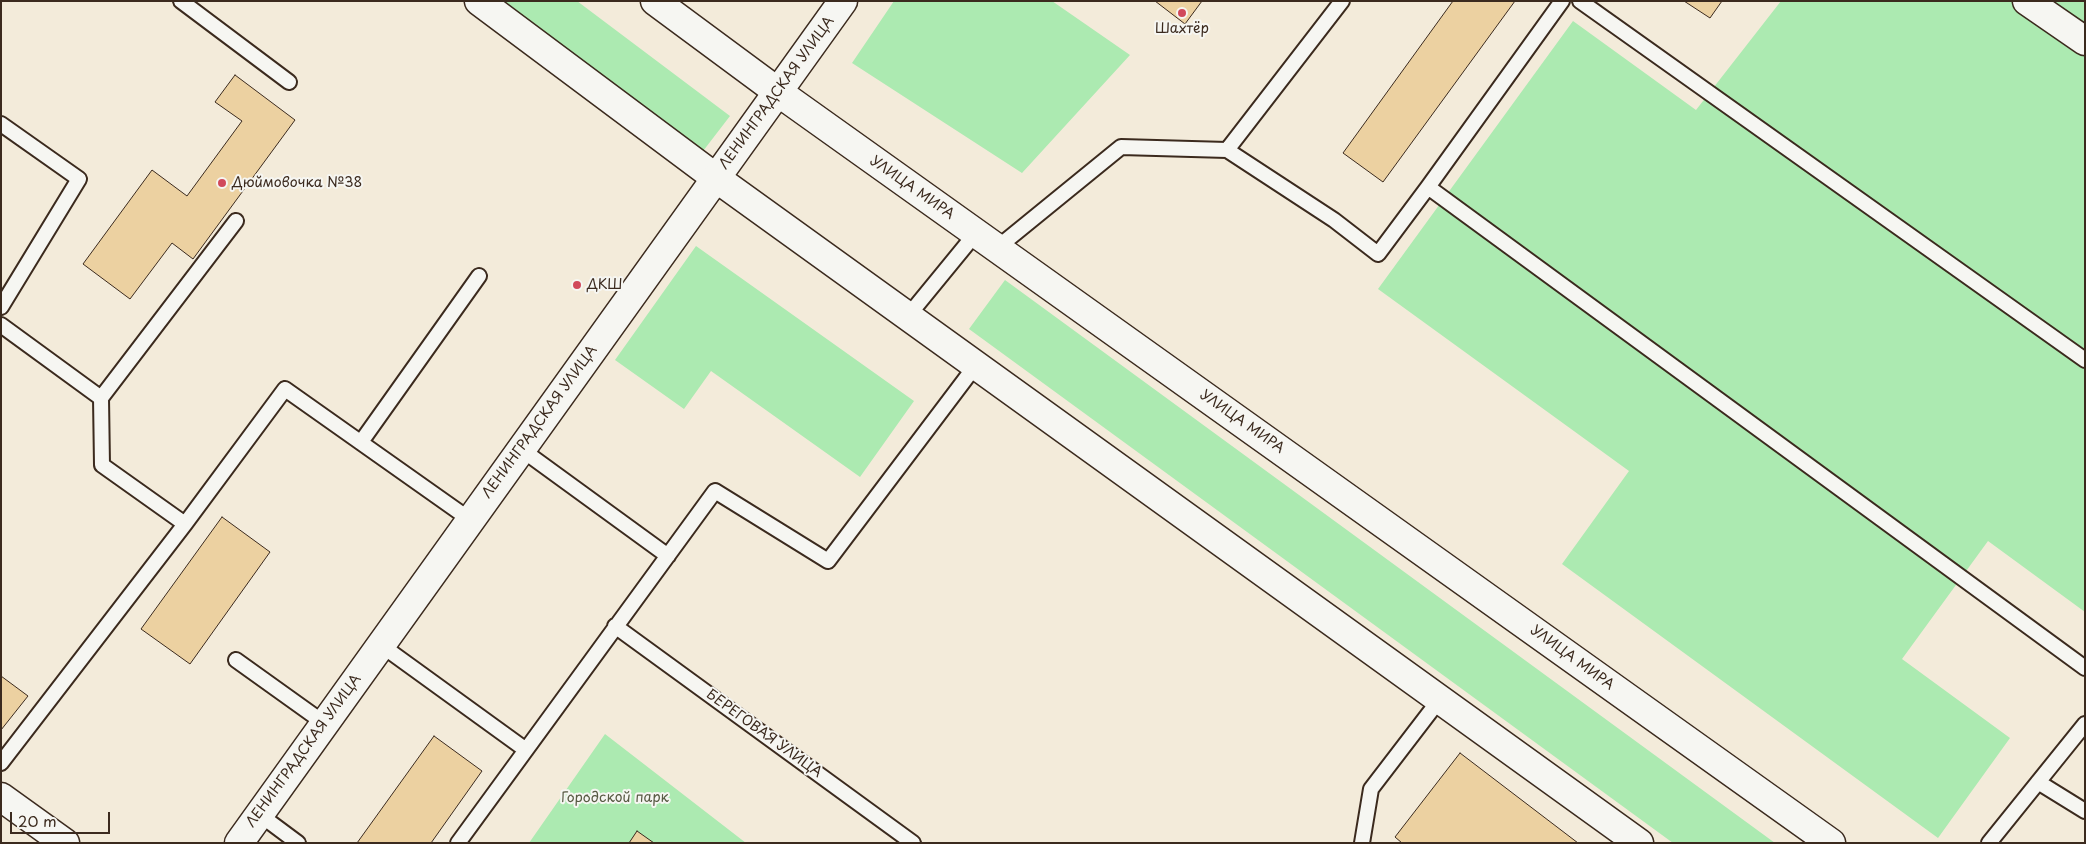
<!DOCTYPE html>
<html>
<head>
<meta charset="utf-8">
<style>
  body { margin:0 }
  #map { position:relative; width:2086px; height:844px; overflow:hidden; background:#f3ebda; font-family:"Playpen Sans",sans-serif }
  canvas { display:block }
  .frame { position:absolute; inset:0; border:2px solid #3b2a1e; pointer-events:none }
  .scale { position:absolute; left:10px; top:812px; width:100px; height:22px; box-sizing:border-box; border:2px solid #3b2a1e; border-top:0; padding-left:6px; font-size:15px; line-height:18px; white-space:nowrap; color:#3b2a1e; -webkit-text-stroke:4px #f6f6f2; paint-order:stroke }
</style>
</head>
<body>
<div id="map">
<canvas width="2086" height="844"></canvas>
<div class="frame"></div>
<div class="scale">20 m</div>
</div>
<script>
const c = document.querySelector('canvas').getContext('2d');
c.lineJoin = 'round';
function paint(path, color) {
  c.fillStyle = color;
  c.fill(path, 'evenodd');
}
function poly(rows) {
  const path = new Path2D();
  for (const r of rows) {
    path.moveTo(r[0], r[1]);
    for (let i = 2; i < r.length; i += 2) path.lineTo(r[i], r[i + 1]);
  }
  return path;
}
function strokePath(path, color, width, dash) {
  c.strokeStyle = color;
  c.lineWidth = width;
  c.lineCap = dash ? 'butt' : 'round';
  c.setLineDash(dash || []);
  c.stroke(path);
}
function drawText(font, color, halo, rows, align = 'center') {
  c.font = font + ' "Playpen Sans",sans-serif';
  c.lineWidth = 4;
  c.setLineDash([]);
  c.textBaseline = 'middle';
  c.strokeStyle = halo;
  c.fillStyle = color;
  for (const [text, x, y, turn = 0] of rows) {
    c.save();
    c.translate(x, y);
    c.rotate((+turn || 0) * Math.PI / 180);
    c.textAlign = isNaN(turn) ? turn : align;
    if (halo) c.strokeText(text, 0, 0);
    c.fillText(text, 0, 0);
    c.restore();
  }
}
paint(poly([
  [494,1,577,1,730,116,700,155],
  [894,1,1052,1,1130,55,1022,173,852,63],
  [1781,1,2085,1,2085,612,1988,541,1902,659,2010,738,1938,838,1562,564,1629,471,1378,289,1573,21,1696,110],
  [696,246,914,401,860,477,711,371,684,409,615,360],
  [1005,280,1775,843,1673,843,969,329],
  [605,734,746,843,529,843]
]), '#aceab1');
const building = poly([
  [1155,1,1202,1,1185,24,1155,1],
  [1453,1,1515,1,1383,182,1343,153,1453,1],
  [1684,1,1722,1,1710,18,1684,1],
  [235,75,295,120,193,259,172,243,130,299,83,264,152,170,187,196,242,121,215,102,235,75],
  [222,517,270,552,190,664,141,629,222,517],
  [1,676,28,696,1,730,1,676],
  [434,736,482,771,431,843,357,843,434,736],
  [1460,753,1578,843,1402,843,1395,837,1460,753],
  [637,831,654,843,629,843,637,831]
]);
paint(building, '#ecd1a1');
strokePath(building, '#3b2a1e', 1);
const lane = poly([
  [181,1,289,82],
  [1580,1,2085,360],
  [1,124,79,179,1,307],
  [1227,150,1334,220,1378,254,1428,187,1562,1],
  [1428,187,2085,668],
  [997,248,1121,147,1227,150,1342,1],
  [908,316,976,233],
  [1,325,101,398,236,221],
  [101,398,102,465,185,524],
  [361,442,479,276],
  [521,449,668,556],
  [615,626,913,843],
  [381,645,526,750],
  [236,660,324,723],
  [1,763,185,524,285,389,469,519],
  [2038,782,2085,811],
  [259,814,298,843],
  [458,843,715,491,828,561,976,365],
  [1362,843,1371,789,1440,699],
  [1989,843,2085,724]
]);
const street = poly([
  [479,1,716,178],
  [655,1,778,92],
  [2027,1,2085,41],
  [1,797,65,843]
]);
const secondary = poly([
  [778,92,1831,843],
  [716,178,1639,843],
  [239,843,843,1]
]);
strokePath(lane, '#3b2a1e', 18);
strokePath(street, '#3b2a1e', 31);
strokePath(secondary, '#3b2a1e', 31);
strokePath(lane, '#f6f6f2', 14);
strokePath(street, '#f6f6f2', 28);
strokePath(secondary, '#f6f6f2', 28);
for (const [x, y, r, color] of [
  [1182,13,5,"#d1495b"],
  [222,183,5,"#d1495b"],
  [577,285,5,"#d1495b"]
]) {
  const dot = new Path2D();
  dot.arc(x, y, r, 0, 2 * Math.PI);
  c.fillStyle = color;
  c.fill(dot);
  strokePath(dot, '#f6f6f2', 2);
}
drawText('14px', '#3b2a1e', '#f6f6f2', [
  ["Шахтёр",1182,29,"center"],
  ["Дюймовочка №38",232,183],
  ["ДКШ",587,285]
], 'left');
drawText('14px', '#3b2a1e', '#f6f6f2', [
  ["ЛЕНИНГРАДСКАЯ УЛИЦА",777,93,-54],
  ["УЛИЦА МИРА",912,188,35],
  ["ЛЕНИНГРАДСКАЯ УЛИЦА",540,422,-54],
  ["УЛИЦА МИРА",1242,422,35],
  ["УЛИЦА МИРА",1572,658,36],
  ["БЕРЕГОВАЯ УЛИЦА",764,734,36],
  ["ЛЕНИНГРАДСКАЯ УЛИЦА",304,751,-54]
]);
drawText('14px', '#575a43', '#f6f6f2', [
  ["Городской парк",615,798]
]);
</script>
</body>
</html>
